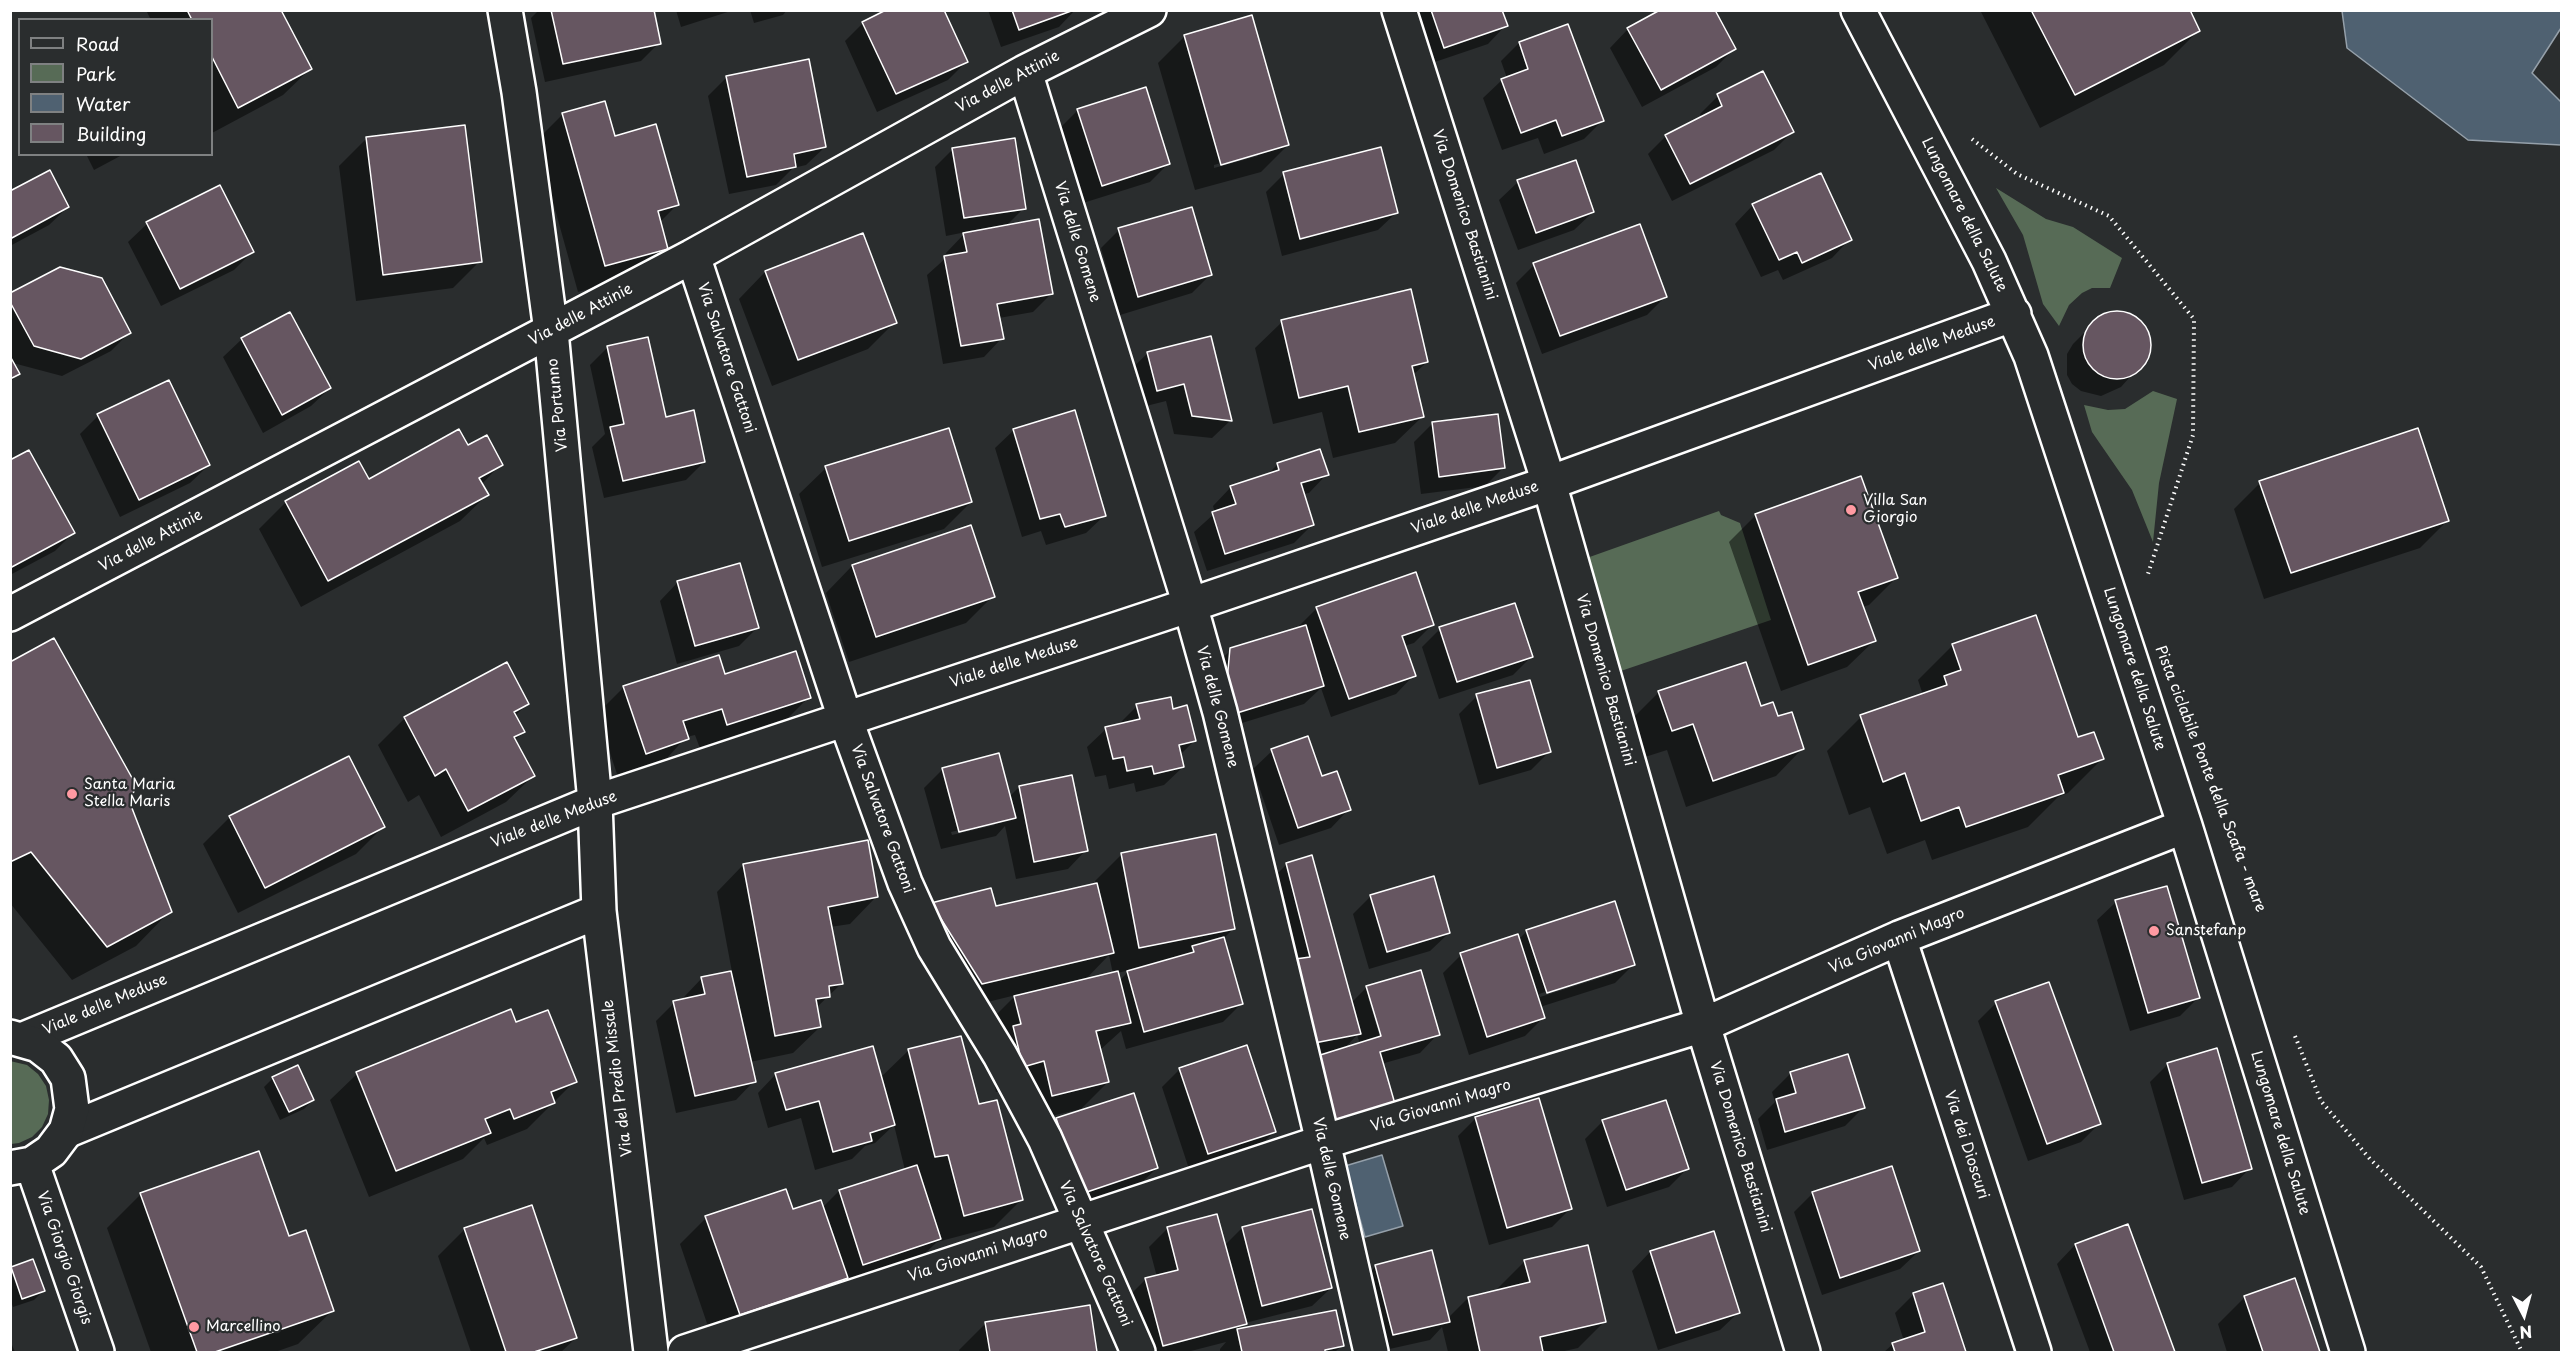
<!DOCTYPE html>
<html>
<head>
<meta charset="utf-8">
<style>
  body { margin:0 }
  #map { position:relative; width:2572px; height:1363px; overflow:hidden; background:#2a2d2e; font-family:"Playpen Sans",sans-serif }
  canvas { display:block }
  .frame { position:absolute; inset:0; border:12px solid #fff; pointer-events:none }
  .legend { position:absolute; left:18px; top:18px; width:195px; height:138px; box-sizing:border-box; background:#2a2d2e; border:2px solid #7f8182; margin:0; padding:8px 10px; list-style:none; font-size:18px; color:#fff }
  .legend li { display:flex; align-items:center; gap:12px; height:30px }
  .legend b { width:30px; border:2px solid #7f8182 }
  .north { position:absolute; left:2494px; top:1285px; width:60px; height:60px; -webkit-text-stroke:4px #2a2d2e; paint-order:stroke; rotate:174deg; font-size:16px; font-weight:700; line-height:24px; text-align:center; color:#fff }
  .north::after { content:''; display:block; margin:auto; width:21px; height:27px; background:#fff; clip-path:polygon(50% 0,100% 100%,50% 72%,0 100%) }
</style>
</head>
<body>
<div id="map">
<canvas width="2572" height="1363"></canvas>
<div class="frame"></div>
<ul class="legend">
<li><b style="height:8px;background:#2a2d2e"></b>Road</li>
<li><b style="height:16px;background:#576b56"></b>Park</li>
<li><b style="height:16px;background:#4f6171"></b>Water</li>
<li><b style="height:16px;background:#665661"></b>Building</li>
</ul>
<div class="north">N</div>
</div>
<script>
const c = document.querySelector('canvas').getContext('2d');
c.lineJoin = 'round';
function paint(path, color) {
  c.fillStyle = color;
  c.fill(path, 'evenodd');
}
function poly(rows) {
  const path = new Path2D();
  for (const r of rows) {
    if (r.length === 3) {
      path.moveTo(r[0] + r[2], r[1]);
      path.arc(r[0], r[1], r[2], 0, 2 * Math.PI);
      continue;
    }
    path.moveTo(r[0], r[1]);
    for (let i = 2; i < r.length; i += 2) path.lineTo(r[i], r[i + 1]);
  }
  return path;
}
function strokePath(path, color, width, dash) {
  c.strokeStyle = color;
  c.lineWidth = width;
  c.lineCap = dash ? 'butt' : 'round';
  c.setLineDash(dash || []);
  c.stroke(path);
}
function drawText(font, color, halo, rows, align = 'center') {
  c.font = font + ' "Playpen Sans",sans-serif';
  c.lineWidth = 4.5;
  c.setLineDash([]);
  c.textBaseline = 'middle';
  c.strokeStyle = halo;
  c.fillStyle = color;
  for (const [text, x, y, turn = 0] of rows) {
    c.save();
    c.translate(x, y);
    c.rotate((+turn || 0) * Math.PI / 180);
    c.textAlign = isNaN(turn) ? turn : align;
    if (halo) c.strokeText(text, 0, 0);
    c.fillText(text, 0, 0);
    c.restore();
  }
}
paint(poly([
  [1996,188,2046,219,2073,227,2122,258,2110,288,2092,288,2082,293,2069,305,2059,326,2043,304,2023,235],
  [2153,391,2177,399,2159,483,2153,542,2132,490,2092,432,2084,405,2108,410,2125,409],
  [1719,511,1721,515,1740,523,1771,620,1615,673,1584,559],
  [10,1061,27,1065,38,1074,46,1086,49,1100,48,1114,42,1127,32,1137,19,1143,11,1144]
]), '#576b56');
const water = poly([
  [2342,11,2561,11,2561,28,2532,73,2561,102,2561,145,2468,140,2347,48,2342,11],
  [1382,1155,1403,1226,1365,1237,1345,1166,1382,1155]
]);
paint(water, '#4f6171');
strokePath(water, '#95a0aa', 1.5);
paint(poly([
  [146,10,279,10,310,69,283,95,212,133,212,20,151,20],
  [539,10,652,10,659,43,641,61,545,82,531,18],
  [676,10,734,10,681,27],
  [750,10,787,10,783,15,754,23],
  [988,10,1075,10,1059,27,1001,47],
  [1406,10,1501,10,1506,25,1488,44,1426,65],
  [1980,10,2188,10,2198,31,2164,65,2040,128],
  [863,23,966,62,948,80,877,112,845,41],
  [1628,29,1734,49,1716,67,1642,107,1610,48],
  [1185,36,1288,145,1261,172,1195,190,1158,63],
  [1258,153,1258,156,1214,168,1214,165],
  [1519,43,1602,121,1584,139,1544,154,1538,138,1502,150,1483,98,1502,80,1507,78,1501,61],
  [727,77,825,147,806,165,793,168,776,185,729,194,708,96],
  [1718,96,1792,132,1774,150,1672,201,1648,154,1666,136,1702,118,1700,114],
  [1078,110,1168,164,1150,182,1083,203,1060,128],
  [563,114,614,138,677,205,659,223,666,248,639,275,578,292,536,141],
  [366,139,480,261,453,288,356,301,339,166],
  [953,149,1024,208,1005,227,1051,294,1033,312,999,318,1002,338,984,357,943,364,927,275,947,257,946,253,966,232,946,236,935,167],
  [86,154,124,154,94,170],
  [1575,162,1593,212,1574,230,1518,250,1499,200,1518,182],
  [1284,174,1397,212,1378,230,1282,256,1266,192],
  [219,187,252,252,234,270,161,306,128,242,147,224],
  [10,193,68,207,49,225,10,246],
  [1753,205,1850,239,1832,258,1783,280,1778,270,1761,277,1735,224],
  [1119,230,1210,275,1192,293,1120,315,1101,248],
  [1534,265,1665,297,1647,315,1542,354,1516,283],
  [765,272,895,322,868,349,772,386,739,299],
  [10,295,129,333,111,351,62,376,13,363,18,374,10,382],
  [2120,312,2139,321,2146,329,2149,339,2146,359,2121,387,2101,396,2081,391,2072,384,2067,375,2067,354,2073,344,2100,317],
  [289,314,330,388,311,406,263,433,223,357,242,339],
  [1282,322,1427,362,1412,376,1422,417,1395,443,1333,458,1322,412,1273,424,1255,348],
  [608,347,664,418,704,462,686,480,604,498,592,447,605,434,590,365],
  [1148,353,1231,420,1212,438,1174,434,1166,401,1138,408,1129,371],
  [168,382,209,465,190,483,120,517,80,434,98,416],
  [1432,424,1503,468,1485,486,1421,494,1414,442],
  [1014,430,1105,515,1086,533,1046,545,1041,531,1022,537,995,448],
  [467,447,501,464,481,485,487,495,460,521,301,607,259,529,286,502,368,481],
  [10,462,73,533,55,551,10,575],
  [1278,464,1327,474,1309,493,1303,494,1313,524,1294,543,1207,571,1194,532,1215,513,1213,506,1231,487,1266,476],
  [826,468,971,502,944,529,822,567,799,494],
  [2260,483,2447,521,2420,548,2264,599,2234,509],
  [1756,515,1896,578,1869,605,1862,607,1874,641,1847,667,1781,691,1729,542],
  [970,527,993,596,966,623,849,662,826,593,852,566],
  [678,582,757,628,739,646,677,664,660,601],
  [1317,608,1433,624,1414,643,1404,646,1414,675,1396,694,1331,717,1321,688,1304,704,1219,730,1212,668,1231,650,1300,629,1299,626],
  [2035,617,2077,739,2102,759,2068,793,2058,797,2028,827,1932,860,1925,840,1887,854,1870,807,1849,815,1827,751,1861,717,1923,695,1918,680,1952,646],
  [1440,629,1531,657,1513,675,1439,699,1422,647],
  [10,664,128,803,170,911,136,946,72,980,10,903],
  [724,675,809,697,782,724,701,751,695,735,686,737,660,766,619,780,597,714,624,687],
  [1659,692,1760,708,1777,718,1802,749,1776,776,1686,807,1667,750,1645,757,1632,719],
  [1477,696,1549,752,1531,770,1479,785,1459,714],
  [527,704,515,716,524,731,514,741,533,776,506,802,441,837,419,795,408,802,378,745,405,718],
  [1137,706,1172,711,1194,741,1180,755,1183,767,1164,785,1136,792,1134,783,1109,789,1106,775,1095,777,1087,747,1106,729,1119,724],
  [1307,738,1321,778,1349,809,1331,828,1279,845,1253,769,1272,751],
  [943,769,1009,797,1019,787,1086,850,1068,869,1016,879,1005,826,996,836,941,849,924,788],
  [995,822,995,825,952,835,951,832],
  [230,817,383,827,356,854,238,913,203,844],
  [1122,854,1233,929,1223,939,1241,1004,1223,1022,1126,1049,1121,1031,1100,1050,1108,1082,1081,1109,1026,1122,1017,1087,996,1092,987,1054,987,1024,1016,995,955,1010,906,931,932,904,994,908,1096,884,1095,881],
  [1109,955,1113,974,1084,981],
  [1130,970,1119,981,1117,973],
  [1287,864,1351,1003,1367,987,1438,1034,1420,1053,1381,1064,1393,1103,1318,1139,1318,1056,1286,1063,1271,980,1269,882],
  [1368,997,1371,997,1385,1043,1382,1044],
  [1357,1035,1360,1044,1343,1050],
  [743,865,876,897,850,924,830,927,841,984,816,1008,820,1027,793,1053,750,1062,754,1081,736,1100,676,1113,656,1021,674,1003,684,1000,684,997,702,978,732,972,717,892],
  [1371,896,1449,933,1430,951,1369,969,1353,914],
  [2116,902,2198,998,2180,1016,2130,1031,2097,920],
  [1527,931,1633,965,1615,983,1540,1007,1543,1018,1525,1036,1469,1055,1443,973,1461,955,1518,940],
  [1613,970,1613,974,1540,997,1539,994],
  [1996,1003,2099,1124,2081,1142,2028,1161,1978,1021],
  [516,1024,575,1081,527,1129,487,1145,484,1138,463,1159,369,1197,330,1100,357,1074],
  [960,1038,977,1106,1021,1200,994,1227,937,1242,921,1257,845,1282,844,1279,819,1304,713,1341,680,1244,706,1218,822,1208,839,1191,905,1170,894,1125,875,1143,865,1146,852,1159,815,1170,801,1118,768,1128,758,1093,776,1074,880,1078,908,1051],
  [2168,1064,2250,1168,2232,1187,2184,1200,2150,1082],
  [1180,1069,1274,1132,1256,1150,1190,1172,1162,1087],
  [1791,1073,1863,1108,1845,1126,1767,1150,1758,1119,1775,1102,1772,1092],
  [273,1078,313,1100,304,1109,280,1120,264,1087],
  [1476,1118,1570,1209,1552,1227,1489,1245,1458,1136],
  [1057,1120,1157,1168,1138,1186,1063,1211,1039,1138],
  [1603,1121,1687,1169,1669,1187,1607,1207,1585,1139],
  [1891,1168,1919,1251,1900,1269,1822,1295,1794,1212,1812,1194],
  [141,1194,288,1238,333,1310,298,1344,275,1352,151,1352,107,1228],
  [2127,1226,2173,1352,2090,1352,2057,1264,2075,1245],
  [1168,1228,1224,1246,1242,1228,1331,1288,1312,1306,1245,1323,1239,1330,1342,1345,1335,1352,1220,1352,1220,1349,1226,1342,1187,1352,1142,1352,1127,1298,1145,1280,1157,1277,1149,1247],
  [465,1229,576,1338,561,1352,471,1352,438,1256],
  [1713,1232,1739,1312,1720,1330,1658,1350,1632,1271,1650,1252],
  [1525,1261,1604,1322,1578,1348,1560,1352,1448,1352,1442,1327,1430,1340,1376,1352,1358,1284,1376,1266,1447,1319,1468,1298,1499,1291,1498,1288],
  [12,1268,43,1291,34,1300,13,1307,10,1299],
  [2294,1280,2318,1352,2227,1352,2218,1324,2245,1297],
  [1942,1285,1964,1352,1884,1352,1893,1344,1904,1341,1895,1313,1914,1294],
  [1088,1307,1095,1352,960,1352,959,1350,986,1323],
  [12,1345,15,1352,10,1352]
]), '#0007');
const building = poly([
  [187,10,281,10,312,69,238,108,212,57,212,20,192,20,187,10],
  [551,10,654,10,661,44,563,64,551,10],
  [886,10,944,10,968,62,896,94,862,22,886,10],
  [1012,10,1074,10,1019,30,1012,10],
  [1431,10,1502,10,1508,26,1444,48,1431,10],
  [1660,10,1715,10,1736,49,1661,90,1627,28,1660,10],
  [2031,10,2190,10,2200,31,2075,95,2031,10],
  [1252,15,1289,145,1221,165,1184,35,1252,15],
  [1568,24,1604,121,1562,136,1556,120,1521,133,1501,79,1528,69,1519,42,1568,24],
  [809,59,826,147,794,154,796,167,747,177,726,76,809,59],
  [1763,71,1794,132,1690,184,1665,135,1722,106,1717,94,1763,71],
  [1146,87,1170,164,1102,186,1077,109,1146,87],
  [605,101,615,136,656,124,679,205,658,211,668,249,605,266,562,113,605,101],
  [465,125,482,262,383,275,366,137,465,125],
  [1015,138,1026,209,964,218,952,148,1015,138],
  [1381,147,1398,213,1300,239,1283,172,1381,147],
  [1576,160,1594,212,1536,233,1517,180,1576,160],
  [50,170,69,207,10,239,10,191,50,170],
  [1821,173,1852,240,1802,263,1797,252,1779,260,1752,204,1821,173],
  [220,185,254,252,180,289,146,222,220,185],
  [1192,207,1212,275,1138,297,1118,228,1192,207],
  [1039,219,1053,294,997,304,1004,339,961,346,944,256,967,252,963,233,1039,219],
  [1640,224,1667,297,1560,336,1533,263,1640,224],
  [863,233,897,323,798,360,765,271,863,233],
  [60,267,102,278,131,333,81,359,34,346,10,302,10,293,60,267],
  [1411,289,1428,362,1412,366,1424,417,1359,432,1348,386,1299,398,1281,320,1411,289],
  [2117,345,34],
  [290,312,331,388,282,415,241,338,290,312],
  [1211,336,1232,421,1192,416,1184,384,1157,391,1147,352,1211,336],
  [648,337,666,417,694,410,705,462,623,481,610,427,624,424,607,346,648,337],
  [10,356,20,374,10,379,10,356],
  [169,380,210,465,139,500,97,414,169,380],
  [1075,410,1106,516,1065,527,1060,514,1040,519,1013,429,1075,410],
  [1498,414,1505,468,1439,477,1432,422,1498,414],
  [949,428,972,502,849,541,825,466,949,428],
  [2418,428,2449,521,2291,573,2259,481,2418,428],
  [459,429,468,445,487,435,503,465,479,478,489,495,328,581,285,501,359,461,369,479,459,429],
  [1320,449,1329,475,1301,483,1314,525,1225,554,1212,512,1236,504,1230,486,1279,470,1277,463,1320,449],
  [29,450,75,533,10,568,10,460,29,450],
  [1861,476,1898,578,1858,592,1876,641,1808,665,1755,514,1861,476],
  [971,525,995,597,876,637,852,565,971,525],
  [740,563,759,628,695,646,677,581,740,563],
  [1416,572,1434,625,1402,636,1416,676,1349,699,1316,607,1416,572],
  [1515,603,1533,657,1457,682,1439,627,1515,603],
  [2036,615,2078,737,2094,732,2104,759,2058,775,2064,793,1966,827,1959,807,1921,821,1905,773,1883,782,1860,715,1947,685,1944,676,1961,670,1952,644,2036,615],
  [1306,625,1324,686,1237,713,1227,681,1230,648,1306,625],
  [54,638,136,785,130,803,172,912,107,947,31,852,10,862,10,662,54,638],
  [796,651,811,698,727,725,722,709,683,721,689,739,646,754,623,686,719,655,725,674,796,651],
  [507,662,529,704,514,712,525,732,514,737,535,776,468,811,446,769,435,776,404,717,507,662],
  [1746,662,1761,706,1773,702,1778,716,1792,712,1804,749,1713,781,1693,724,1672,731,1658,691,1746,662],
  [1530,680,1551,752,1497,768,1476,694,1530,680],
  [1171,697,1173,709,1187,705,1196,741,1179,745,1184,767,1154,774,1152,766,1127,771,1124,757,1113,759,1105,727,1140,719,1136,704,1171,697],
  [1308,736,1322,776,1337,771,1351,810,1298,828,1271,749,1308,736],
  [999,753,1016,818,959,832,942,768,999,753],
  [349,756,385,827,265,888,229,816,349,756],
  [1072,775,1088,851,1034,862,1019,786,1072,775],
  [1216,834,1235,929,1139,948,1121,853,1216,834],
  [868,840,878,897,828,907,843,984,829,986,830,997,816,999,821,1027,775,1036,743,864,868,840],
  [1312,855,1361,1034,1304,1045,1288,960,1310,957,1286,863,1312,855],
  [1434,876,1450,933,1387,952,1370,895,1434,876],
  [1097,883,1114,953,982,984,931,903,991,888,996,906,1097,883],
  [2167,886,2200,998,2148,1013,2115,900,2167,886],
  [1615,901,1635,965,1547,993,1526,930,1615,901],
  [1518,934,1545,1018,1487,1037,1460,953,1518,934],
  [1224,937,1243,1004,1144,1032,1127,971,1194,952,1192,946,1224,937],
  [1421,970,1440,1035,1380,1052,1395,1104,1336,1121,1317,1056,1381,1036,1366,986,1421,970],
  [731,971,756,1082,695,1096,673,1001,705,994,701,977,731,971],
  [1118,971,1131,1023,1096,1031,1109,1082,1052,1096,1044,1061,1023,1067,1013,1026,1021,1024,1014,996,1118,971],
  [2049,982,2101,1124,2047,1144,1995,1001,2049,982],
  [511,1009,516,1022,548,1010,577,1082,551,1092,555,1103,514,1119,510,1109,485,1119,491,1133,396,1171,356,1072,511,1009],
  [961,1036,979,1104,997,1100,1023,1200,964,1216,948,1155,935,1157,908,1049,961,1036],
  [1247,1045,1276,1132,1208,1154,1179,1068,1247,1045],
  [873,1046,895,1125,870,1133,872,1141,833,1152,819,1101,786,1110,775,1073,873,1046],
  [2217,1048,2252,1169,2202,1183,2167,1063,2217,1048],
  [1848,1054,1865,1108,1785,1132,1776,1099,1796,1093,1790,1072,1848,1054],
  [298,1065,314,1100,289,1112,272,1077,298,1065],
  [1134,1093,1158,1168,1081,1194,1056,1118,1134,1093],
  [1539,1098,1572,1209,1507,1228,1475,1117,1539,1098],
  [1666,1100,1689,1169,1626,1190,1602,1120,1666,1100],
  [259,1151,289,1236,306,1230,334,1311,215,1352,197,1352,140,1193,259,1151],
  [917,1165,941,1239,863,1265,839,1190,917,1165],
  [1892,1166,1920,1251,1840,1278,1812,1192,1892,1166],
  [786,1189,793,1209,821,1200,848,1278,740,1315,705,1216,786,1189],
  [532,1205,577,1338,534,1352,506,1352,464,1228,532,1205],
  [1312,1209,1332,1288,1262,1306,1242,1227,1312,1209],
  [1217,1214,1247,1324,1163,1346,1145,1278,1178,1270,1167,1227,1217,1214],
  [2128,1224,2175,1352,2114,1352,2075,1244,2128,1224],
  [1714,1231,1740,1313,1676,1333,1650,1251,1714,1231],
  [1588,1245,1606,1322,1540,1337,1543,1352,1480,1352,1468,1297,1530,1282,1524,1260,1588,1245],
  [1432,1250,1450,1322,1393,1335,1375,1265,1432,1250],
  [33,1259,45,1291,22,1299,11,1267,33,1259],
  [2295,1278,2320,1352,2263,1352,2244,1296,2295,1278],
  [1943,1283,1966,1352,1895,1352,1892,1343,1925,1332,1913,1293,1943,1283],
  [1090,1305,1097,1352,990,1352,985,1322,1090,1305],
  [1336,1310,1344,1346,1325,1350,1325,1352,1242,1352,1237,1329,1336,1310]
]);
paint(building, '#665661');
strokePath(building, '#fff', 1.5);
const street = poly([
  [505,10,519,92,551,331,595,802,599,911,651,1352],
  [1399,10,1549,483,1703,1025,1803,1352],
  [1858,10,1989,261,2031,356,2185,826,2348,1352],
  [1025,72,1190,605,1220,712,1323,1142,1371,1352],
  [693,256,845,718,905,883,934,947,1000,1055,1045,1139,1138,1352],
  [10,614,693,256,1025,72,1149,10],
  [1899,938,2034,1352],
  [24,1039,595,802,1190,605,1549,483,2014,314],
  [66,1131,599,911],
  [685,1352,1323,1142,1703,1025,1899,938,2185,826]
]);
const secondary = poly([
  [10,1037,38,1045,56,1059,68,1078,72,1109,66,1131,51,1151,32,1164,10,1168],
  [32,1164,97,1352]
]);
strokePath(street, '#fff', 38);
strokePath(secondary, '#fff', 38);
strokePath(poly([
  [1972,139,2017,174,2109,216,2194,319,2193,435,2147,577],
  [2295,1036,2321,1101,2370,1159,2481,1267,2522,1352]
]), '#fff', 4, [1.5, 4.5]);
strokePath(street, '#2a2d2e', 33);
strokePath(secondary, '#2a2d2e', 33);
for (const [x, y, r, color] of [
  [1851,510,6,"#ff9aa2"],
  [72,794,6,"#ff9aa2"],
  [2154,931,6,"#ff9aa2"],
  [194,1327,6,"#ff9aa2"]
]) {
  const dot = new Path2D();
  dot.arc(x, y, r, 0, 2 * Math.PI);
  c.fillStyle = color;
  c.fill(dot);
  strokePath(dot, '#2a2d2e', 2);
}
drawText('15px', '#fff', '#2a2d2e', [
  ["Via delle Attinie",1008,82,-28],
  ["Via Domenico Bastianini",1464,215,72],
  ["Lungomare della Salute",1964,215,63],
  ["Via delle Gomene",1077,242,73],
  ["Via delle Attinie",581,315,-28],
  ["Viale delle Meduse",1932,344,-20],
  ["Via Salvatore Gattoni",726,358,72],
  ["Via Portunno",558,405,-96],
  ["Viale delle Meduse",1475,508,-19],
  ["Via delle Attinie",151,541,-28],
  ["Viale delle Meduse",1014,663,-18],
  ["Lungomare della Salute",2134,669,72],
  ["Via Domenico Bastianini",1605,680,74],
  ["Via delle Gomene",1217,707,75],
  ["Pista ciclabile Ponte della Scafa - mare",2210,779,69],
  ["Via Salvatore Gattoni",882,819,70],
  ["Viale delle Meduse",554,820,-21],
  ["Via Giovanni Magro",1897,941,-23],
  ["Viale delle Meduse",105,1005,-23],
  ["Via del Predio Missale",618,1078,-97],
  ["Via Giovanni Magro",1441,1106,-17],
  ["Lungomare della Salute",2280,1133,73],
  ["Via dei Dioscuri",1966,1145,72],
  ["Via Domenico Bastianini",1740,1147,73],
  ["Via delle Gomene",1331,1179,77],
  ["Via Salvatore Gattoni",1095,1254,66],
  ["Via Giovanni Magro",978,1255,-18],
  ["Via Giorgio Giorgis",64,1258,71]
]);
drawText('15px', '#fff', '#2a2d2e', [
  ["Villa San",1863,501],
  ["Giorgio",1863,518],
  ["Santa Maria",84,785],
  ["Stella Maris",84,802],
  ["Sanstefanp",2166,931],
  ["Marcellino",206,1327]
], 'left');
</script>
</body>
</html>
